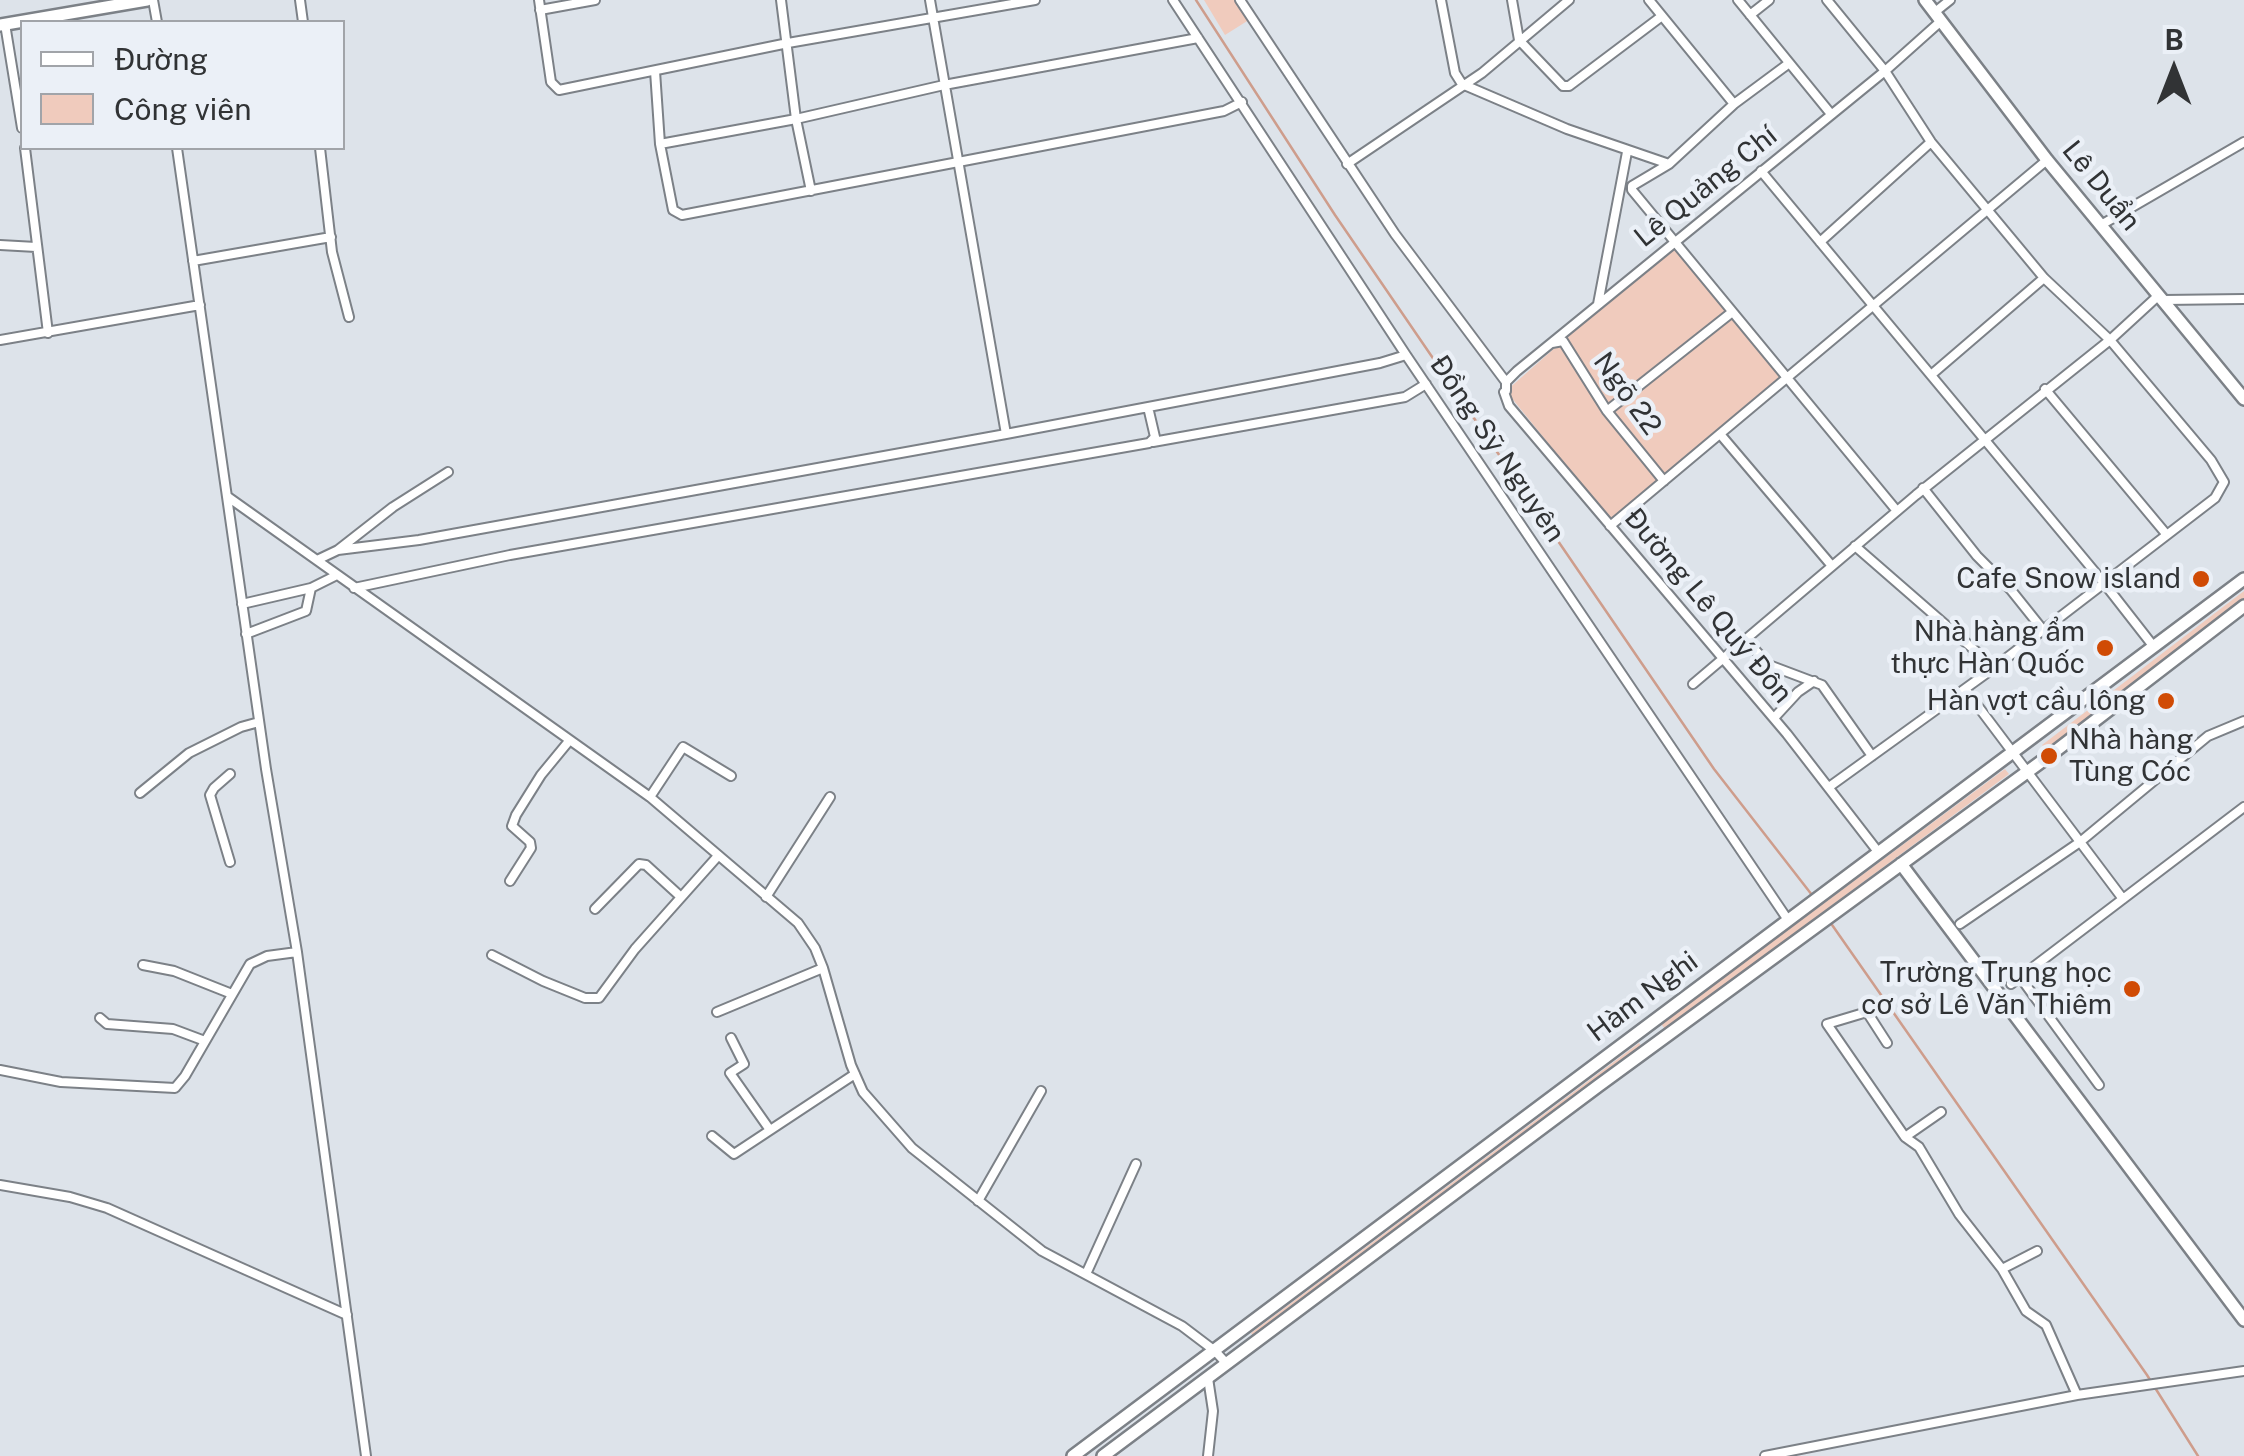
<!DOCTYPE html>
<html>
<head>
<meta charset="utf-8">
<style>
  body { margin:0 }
  #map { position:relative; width:2244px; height:1456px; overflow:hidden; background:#dde3ea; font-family:"Public Sans",sans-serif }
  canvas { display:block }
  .legend { position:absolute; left:20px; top:20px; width:325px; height:130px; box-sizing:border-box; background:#ebf0f7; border:2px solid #a1a4a9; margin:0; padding:12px 18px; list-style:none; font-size:30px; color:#313335 }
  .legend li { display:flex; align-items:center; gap:20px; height:50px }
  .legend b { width:50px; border:2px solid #a1a4a9 }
  .north { position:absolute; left:2124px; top:20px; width:100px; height:100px; -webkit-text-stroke:8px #ebf0f7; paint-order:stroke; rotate:0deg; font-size:28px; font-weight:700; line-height:40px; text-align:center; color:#313335 }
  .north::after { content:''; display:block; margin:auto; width:35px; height:45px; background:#313335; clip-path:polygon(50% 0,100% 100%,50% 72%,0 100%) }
</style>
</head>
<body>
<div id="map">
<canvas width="2244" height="1456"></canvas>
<ul class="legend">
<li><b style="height:12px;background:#fff"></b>Đường</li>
<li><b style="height:28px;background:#f0cbbd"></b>Công viên</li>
</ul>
<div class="north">B</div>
</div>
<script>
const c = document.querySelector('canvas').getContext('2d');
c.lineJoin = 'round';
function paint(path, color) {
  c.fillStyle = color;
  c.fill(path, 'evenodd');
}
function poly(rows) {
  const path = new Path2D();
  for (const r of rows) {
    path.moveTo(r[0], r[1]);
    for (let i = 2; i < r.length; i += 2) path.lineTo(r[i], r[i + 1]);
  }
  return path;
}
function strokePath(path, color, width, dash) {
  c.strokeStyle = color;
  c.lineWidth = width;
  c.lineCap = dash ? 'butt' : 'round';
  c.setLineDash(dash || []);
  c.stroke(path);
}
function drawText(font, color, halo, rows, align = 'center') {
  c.font = font + ' "Public Sans",sans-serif';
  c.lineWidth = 9;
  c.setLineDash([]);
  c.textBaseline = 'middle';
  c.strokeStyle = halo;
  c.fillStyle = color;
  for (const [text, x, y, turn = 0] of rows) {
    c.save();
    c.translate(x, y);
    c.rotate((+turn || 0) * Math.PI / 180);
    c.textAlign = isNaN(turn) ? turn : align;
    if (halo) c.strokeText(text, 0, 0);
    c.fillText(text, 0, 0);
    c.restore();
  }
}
paint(poly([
  [1204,0,1241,0,1252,18,1225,35],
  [1670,244,1784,381,1610,520,1506,391,1557,346,1554,341],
  [2244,591,2244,599,2046,750,2042,745],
  [2005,769,2009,774,1665,1029,1661,1024],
  [1639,1043,1643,1048,1254,1338,1251,1333]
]), '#f0cbbd');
strokePath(poly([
  [1196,0,1335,215,1714,769,1812,895],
  [1830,922,2147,1375,2198,1456]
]), '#ce9d8c', 2.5);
const street = poly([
  [153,0,157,22],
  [300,0,303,22],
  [539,0,551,82,559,90,788,43,1035,0],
  [781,0,796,119,811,191],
  [930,0,1006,434],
  [1173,0,1406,355,1788,920],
  [1240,0,1395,234,1506,382],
  [1441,0,1455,73,1462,84],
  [1512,0,1519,40,1563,86,1569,86,1662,16],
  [1649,0,1734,104],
  [1738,0,1831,114],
  [1827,0,1885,71,1931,142,2044,278,2110,340,2211,460,2224,482,2215,498,1991,670,1829,787],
  [540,10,595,0],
  [1935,12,1950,0],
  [1750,15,1769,0],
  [5,24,22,128],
  [1788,64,1734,104,1669,164,1632,186,1632,190,1897,511],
  [655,71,660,144,673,210,682,215,1224,111,1242,102],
  [1462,84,1567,129,1669,164],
  [660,144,796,119,944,85,1198,38],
  [25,148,48,333],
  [177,148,266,769,297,952,366,1456],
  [320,148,332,252,349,317],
  [1347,164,1482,73,1569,0],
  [1761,171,2104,583,2154,647],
  [2101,225,2244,142],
  [1820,242,1931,142],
  [0,245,36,247],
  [193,261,331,237],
  [2164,300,2244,299],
  [1598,304,1627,152],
  [0,340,200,305],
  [1552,343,1563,341,1607,411,1664,481],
  [1931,375,2044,278],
  [2045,389,2167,535],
  [1607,411,1731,313],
  [1720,434,1832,566],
  [1153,442,1405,397,1426,384],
  [1923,488,1977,556,2011,590,2043,630],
  [228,497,650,797,798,923,815,948,823,968,851,1065,863,1092,912,1148,1042,1251,1182,1326,1215,1351,1227,1364],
  [1610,526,2047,160],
  [1855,546,1994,667],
  [338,550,393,507,448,472],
  [317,560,338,550,419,540,1006,434,1380,363,1406,355],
  [354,588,510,555,1149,443,1155,437,1148,407],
  [242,604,311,588,337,575],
  [246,634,306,611,311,588],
  [1746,640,1769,665,1822,685,1872,756],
  [1693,684,1916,495,2110,340,2159,295],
  [1965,689,2123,899],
  [1774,718,1798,692,1814,681],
  [230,774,214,788,210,795,230,862],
  [140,793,189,753,241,727,259,722],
  [650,797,683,747,731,776],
  [1879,853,1787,734,1509,406,1504,392,1506,391,1506,382,1517,371,1885,71,1941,21],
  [510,881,531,848,530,842,512,826,516,815,541,775,569,741],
  [766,897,830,797],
  [595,909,639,864,646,865,681,897],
  [1960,924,2080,842,2208,736,2244,721],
  [492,955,543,981,585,998,599,998,635,949,717,857],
  [143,965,174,971,232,994],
  [2020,977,2099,1085],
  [2011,984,2244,807],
  [717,1012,823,968],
  [100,1018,107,1024,173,1029,205,1041],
  [731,1038,744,1064,730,1073,770,1130],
  [1887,1043,1867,1012,1827,1024,1905,1137,1941,1112],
  [0,1070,61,1082,175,1088,185,1076,250,964,267,956,297,952],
  [712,1136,734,1154,855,1074],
  [1905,1137,1919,1147,1959,1214,2002,1269],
  [0,1185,70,1197,107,1208,347,1315],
  [978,1201,1041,1091],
  [2037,1251,2002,1269,2026,1311,2046,1325,2077,1395,2244,1371],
  [1086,1274,1136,1164],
  [1208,1456,1213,1411,1208,1378],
  [1765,1456,2077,1395]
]);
const secondary = poly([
  [1925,0,2047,160,2244,399],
  [0,25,147,0],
  [1901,864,2244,1320],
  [1073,1456,2244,579],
  [1103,1456,1598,1086,2049,756,2244,606]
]);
strokePath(street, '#7c8187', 12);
strokePath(secondary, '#7c8187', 16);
strokePath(street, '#fff', 8);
strokePath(secondary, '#fff', 11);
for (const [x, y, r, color] of [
  [2201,579,10,"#d04b05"],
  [2105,648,10,"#d04b05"],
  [2166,701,10,"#d04b05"],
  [2049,756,10,"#d04b05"],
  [2132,989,10,"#d04b05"]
]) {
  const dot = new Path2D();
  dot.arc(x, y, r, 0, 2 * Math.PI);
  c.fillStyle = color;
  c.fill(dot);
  strokePath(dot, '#ebf0f7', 4);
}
drawText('28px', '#313335', '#ebf0f7', [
  ["Lê Duẩn",2101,186,51],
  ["Lê Quảng Chí",1706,187,-39],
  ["Ngõ 22",1627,394,54],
  ["Đồng Sỹ Nguyên",1497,449,56],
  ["Đường Lê Quý Đôn",1708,606,50],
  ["Hàm Nghi",1643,997,-37]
]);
drawText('28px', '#313335', '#ebf0f7', [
  ["Cafe Snow island",2181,579],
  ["Nhà hàng ẩm",2085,632],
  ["thực Hàn Quốc",2085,664],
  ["Hàn vợt cầu lông",2146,701],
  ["Nhà hàng",2069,740,"left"],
  ["Tùng Cóc",2069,772,"left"],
  ["Trường Trung học",2112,973],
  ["cơ sở Lê Văn Thiêm",2112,1005]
], 'right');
</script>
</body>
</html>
